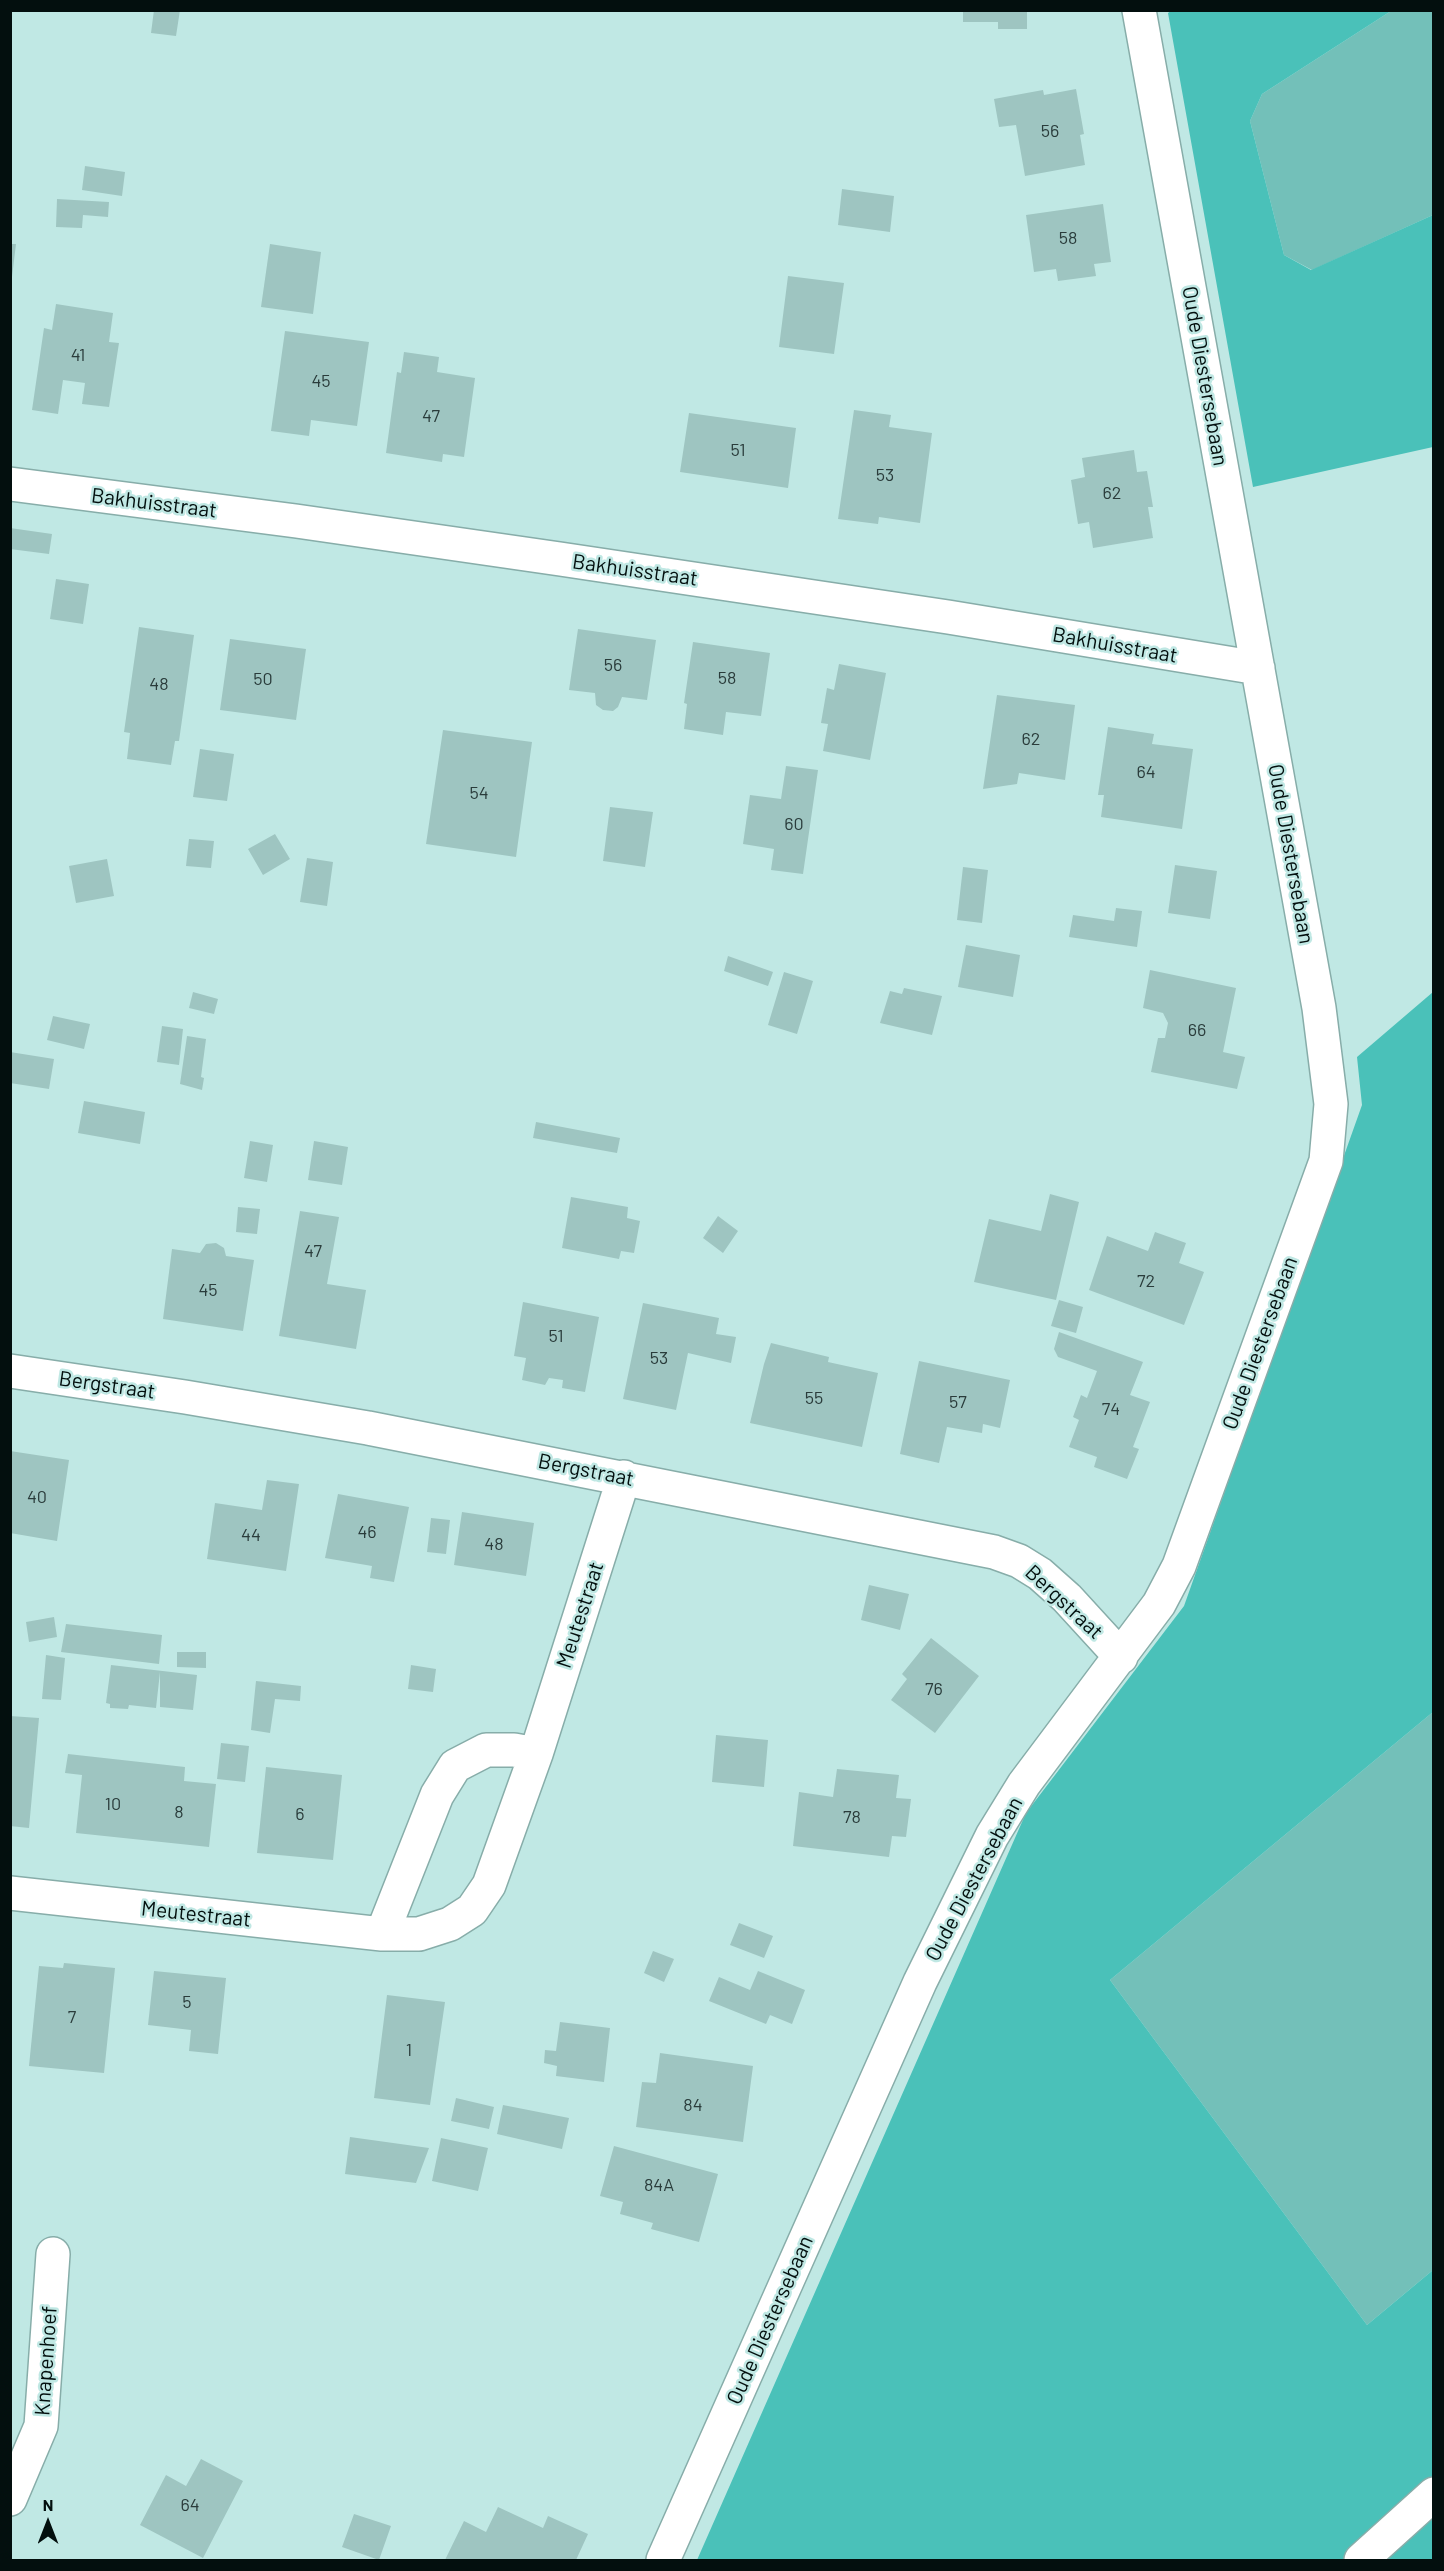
<!DOCTYPE html>
<html>
<head>
<meta charset="utf-8">
<style>
  body { margin:0 }
  #map { position:relative; width:1444px; height:2571px; overflow:hidden; background:#c0e8e4; font-family:Barlow,sans-serif }
  canvas { display:block }
  .frame { position:absolute; inset:0; border:12px solid #030f0e; pointer-events:none }
  .north { position:absolute; left:18px; top:2493px; width:60px; height:60px; -webkit-text-stroke:4px #c0e8e4; paint-order:stroke; rotate:0deg; font-size:16px; font-weight:700; line-height:24px; text-align:center; color:#030f0e }
  .north::after { content:''; display:block; margin:auto; width:21px; height:27px; background:#030f0e; clip-path:polygon(50% 0,100% 100%,50% 72%,0 100%) }
</style>
</head>
<body>
<div id="map">
<canvas width="1444" height="2571"></canvas>
<div class="frame"></div>
<div class="north">N</div>
</div>
<script>
const c = document.querySelector('canvas').getContext('2d');
c.lineJoin = 'round';
function paint(path, color) {
  c.fillStyle = color;
  c.fill(path, 'evenodd');
}
function poly(rows) {
  const path = new Path2D();
  for (const r of rows) {
    path.moveTo(r[0], r[1]);
    for (let i = 2; i < r.length; i += 2) path.lineTo(r[i], r[i + 1]);
  }
  return path;
}
function strokePath(path, color, width, dash) {
  c.strokeStyle = color;
  c.lineWidth = width;
  c.lineCap = dash ? 'butt' : 'round';
  c.setLineDash(dash || []);
  c.stroke(path);
}
function drawText(font, color, halo, rows, align = 'center') {
  c.font = font + ' Barlow,sans-serif';
  c.lineWidth = 5;
  c.setLineDash([]);
  c.textBaseline = 'middle';
  c.strokeStyle = halo;
  c.fillStyle = color;
  for (const [text, x, y, turn = 0] of rows) {
    c.save();
    c.translate(x, y);
    c.rotate((+turn || 0) * Math.PI / 180);
    c.textAlign = isNaN(turn) ? turn : align;
    if (halo) c.strokeText(text, 0, 0);
    c.fillText(text, 0, 0);
    c.restore();
  }
}
paint(poly([
  [1391,11,1433,11,1433,215,1312,270,1284,255,1250,121,1262,94],
  [1433,1712,1433,2270,1367,2325,1110,1980]
]), '#73c0b9');
paint(poly([
  [1172,10,1391,11,1262,94,1250,121,1284,255,1311,270,1433,215,1433,447,1253,487,1168,13],
  [1433,992,1433,1712,1110,1980,1367,2325,1433,2270,1433,2560,697,2560,1026,1813,1184,1606,1362,1105,1357,1057]
]), '#4ac1b9');
paint(poly([
  [154,10,180,10,176,36,151,33],
  [963,10,1027,10,1027,29,998,29,998,22,963,22],
  [1076,89,1084,134,1080,135,1085,165,1025,176,1016,125,999,127,994,99,1043,90,1044,95],
  [85,166,125,172,122,196,82,190],
  [842,189,894,196,890,232,838,225],
  [57,199,109,202,108,217,83,215,82,228,56,227],
  [1103,204,1111,262,1094,264,1096,276,1058,281,1056,269,1034,272,1026,215],
  [10,244,16,244,12,277,10,277],
  [270,244,321,252,313,314,261,307],
  [788,276,844,283,834,354,779,347],
  [56,304,113,313,109,342,119,343,109,407,82,404,85,383,63,380,58,414,32,410,44,328,52,330],
  [285,331,369,342,357,426,311,420,309,436,271,431],
  [404,352,439,357,437,372,475,378,464,457,443,454,442,462,386,453,397,372,401,373],
  [854,410,891,415,889,427,932,433,920,523,879,517,878,524,838,519],
  [689,413,796,428,788,488,680,472],
  [1134,450,1137,472,1147,471,1153,507,1148,507,1153,538,1093,548,1089,522,1078,524,1071,480,1085,477,1082,458],
  [10,528,52,534,49,554,10,549],
  [56,579,89,584,83,624,50,619],
  [139,627,194,635,179,741,175,741,171,765,127,759,130,733,124,732],
  [578,629,656,640,647,700,622,697,618,707,613,711,603,710,596,705,595,693,569,690],
  [230,639,306,649,296,720,220,710],
  [693,642,770,653,761,716,726,712,723,735,684,729,687,704,684,703],
  [839,664,886,673,870,760,823,751,828,724,821,723,827,688,834,690],
  [997,695,1075,705,1065,780,1019,773,1017,784,983,789],
  [1108,727,1154,734,1152,744,1193,749,1182,829,1101,817,1104,795,1098,795],
  [443,730,532,742,516,857,426,844],
  [200,749,234,754,227,801,193,797],
  [786,766,818,770,803,874,771,870,774,849,743,844,750,795,781,799],
  [610,807,653,812,645,867,603,861],
  [275,834,290,859,263,875,248,849],
  [189,839,214,841,211,868,186,866],
  [307,858,333,862,327,906,300,902],
  [107,859,114,896,76,903,69,866],
  [1175,865,1217,871,1210,919,1168,913],
  [963,867,988,870,982,923,957,920],
  [1116,908,1142,911,1137,947,1069,937,1073,915,1114,921],
  [966,945,1020,955,1013,997,958,987],
  [728,956,773,972,768,986,724,971],
  [1150,970,1236,988,1223,1052,1245,1057,1237,1089,1151,1072,1158,1038,1165,1038,1168,1023,1163,1013,1143,1008],
  [784,972,813,981,797,1034,768,1025],
  [904,988,942,996,932,1035,880,1023,890,991,902,994],
  [193,992,218,999,214,1014,189,1008],
  [53,1016,90,1024,84,1049,47,1040],
  [162,1026,183,1029,179,1065,157,1062],
  [187,1036,206,1039,201,1077,204,1078,202,1090,180,1084],
  [10,1052,54,1059,49,1089,10,1083],
  [84,1101,145,1112,140,1144,78,1133],
  [536,1122,620,1138,617,1153,533,1138],
  [250,1141,273,1145,267,1182,244,1178],
  [314,1141,348,1147,342,1185,308,1180],
  [1050,1194,1079,1202,1056,1300,974,1282,989,1219,1041,1231],
  [571,1197,628,1207,627,1218,640,1221,634,1253,621,1251,619,1259,562,1248],
  [238,1207,260,1209,257,1234,236,1232],
  [300,1211,339,1217,327,1284,366,1290,356,1349,279,1336],
  [718,1216,738,1231,723,1253,703,1238],
  [1155,1232,1186,1243,1179,1263,1204,1272,1184,1325,1089,1290,1107,1236,1148,1251],
  [216,1243,224,1248,226,1256,254,1260,243,1331,163,1319,172,1249,200,1253,206,1244],
  [1059,1300,1083,1307,1076,1333,1051,1326],
  [523,1302,599,1317,585,1392,562,1388,563,1380,549,1378,545,1385,522,1380,526,1358,514,1356],
  [643,1303,719,1318,716,1334,736,1337,731,1363,688,1353,676,1410,623,1399],
  [1059,1332,1143,1362,1130,1395,1150,1402,1133,1447,1139,1449,1127,1479,1094,1467,1097,1457,1069,1447,1079,1420,1073,1417,1081,1395,1087,1398,1097,1371,1058,1357,1054,1349],
  [771,1343,829,1357,828,1362,878,1373,862,1447,750,1423,764,1364],
  [919,1361,1010,1380,1000,1428,983,1424,982,1433,947,1427,939,1463,900,1454],
  [10,1451,69,1460,57,1541,10,1533],
  [267,1480,299,1484,286,1571,207,1559,215,1503,262,1510],
  [338,1494,409,1507,394,1582,370,1578,372,1566,325,1558],
  [462,1512,534,1523,526,1576,454,1565],
  [431,1518,450,1520,446,1554,427,1552],
  [869,1585,909,1594,900,1630,861,1620],
  [54,1617,57,1637,29,1642,26,1622],
  [66,1624,162,1635,159,1664,61,1652],
  [931,1638,979,1676,935,1733,891,1700,907,1679,902,1674],
  [177,1652,206,1652,206,1668,177,1667],
  [46,1655,65,1658,61,1700,42,1699],
  [111,1665,197,1675,193,1710,160,1707,160,1672,156,1708,129,1705,128,1709,110,1708,110,1704,106,1703],
  [411,1665,436,1669,433,1692,408,1689],
  [256,1681,301,1686,300,1701,275,1699,270,1733,251,1730],
  [10,1716,39,1718,29,1828,10,1826],
  [716,1735,768,1740,764,1787,712,1782],
  [221,1743,249,1746,245,1782,217,1779],
  [68,1754,185,1767,184,1781,216,1784,209,1847,76,1833,82,1775,65,1773],
  [266,1767,342,1775,333,1860,257,1853],
  [837,1769,899,1775,896,1798,911,1799,906,1837,892,1836,889,1857,793,1846,799,1792,833,1797],
  [739,1923,773,1936,764,1958,730,1945],
  [653,1951,674,1959,664,1982,644,1973],
  [64,1963,115,1968,104,2073,29,2066,39,1966,63,1968],
  [154,1971,226,1978,218,2054,189,2051,191,2030,148,2025],
  [758,1971,805,1990,792,2024,770,2015,766,2024,709,2001,719,1977,750,1990],
  [387,1995,445,2002,430,2105,374,2098],
  [560,2022,610,2028,604,2082,556,2076,557,2066,544,2063,545,2050,556,2051],
  [660,2053,753,2066,743,2142,636,2127,642,2082,656,2083],
  [456,2098,494,2107,489,2129,451,2121],
  [503,2105,569,2118,562,2149,497,2134],
  [350,2137,429,2148,416,2183,345,2174],
  [441,2138,488,2148,478,2191,432,2181],
  [614,2146,718,2174,699,2242,651,2229,653,2223,620,2214,623,2202,600,2196],
  [201,2459,243,2481,203,2558,140,2525,166,2475,186,2486],
  [498,2507,543,2528,548,2516,588,2534,576,2560,445,2560,464,2521,486,2532],
  [354,2514,391,2526,379,2560,342,2547]
]), '#9ec5c1');
const street = poly([
  [10,484,296,521,560,559,948,617,1258,668],
  [10,1371,185,1397,368,1428,994,1552,1019,1561,1040,1574,1067,1598,1121,1657],
  [10,1893,382,1934,419,1934,450,1924,472,1910,489,1885,536,1754,624,1477],
  [382,1934,437,1795,455,1766,486,1750,514,1750,536,1754],
  [10,2499,41,2426,53,2254],
  [663,2560,920,1982,992,1836,1024,1784,1159,1604,1179,1566,1326,1161,1331,1104,1319,1008,1139,10],
  [1361,2560,1434,2494]
]);
strokePath(street, '#87ada9', 36);
strokePath(street, '#fff', 33);
drawText('18px', '#2a3c3b', null, [
  ["56",1050,131],
  ["58",1068,238],
  ["41",78,355],
  ["45",321,381],
  ["47",431,416],
  ["51",738,450],
  ["53",885,475],
  ["62",1112,493],
  ["56",613,665],
  ["58",727,678],
  ["50",263,679],
  ["48",159,684],
  ["62",1031,739],
  ["64",1146,772],
  ["54",479,793],
  ["60",794,824],
  ["66",1197,1030],
  ["47",313,1251],
  ["72",1146,1281],
  ["45",208,1290],
  ["51",556,1336],
  ["53",659,1358],
  ["55",814,1398],
  ["57",958,1402],
  ["74",1111,1409],
  ["40",37,1497],
  ["46",367,1532],
  ["44",251,1535],
  ["48",494,1544],
  ["76",934,1689],
  ["10",113,1804],
  ["8",179,1812],
  ["6",300,1814],
  ["78",852,1817],
  ["5",187,2002],
  ["7",72,2017],
  ["1",409,2050],
  ["84",693,2105],
  ["84A",659,2185],
  ["64",190,2505]
]);
drawText('21px', '#030f0e', '#c0e8e4', [
  ["Oude Diestersebaan",1205,376,80],
  ["Bakhuisstraat",154,503,7],
  ["Bakhuisstraat",635,570,8],
  ["Bakhuisstraat",1115,645,10],
  ["Oude Diestersebaan",1291,854,80],
  ["Oude Diestersebaan",1260,1343,-70],
  ["Bergstraat",107,1385,8],
  ["Bergstraat",586,1470,11],
  ["Bergstraat",1064,1602,43],
  ["Meutestraat",580,1615,-72],
  ["Oude Diestersebaan",974,1879,-62],
  ["Meutestraat",196,1914,6],
  ["Oude Diestersebaan",770,2320,-66],
  ["Knapenhoef",46,2361,-86]
]);
</script>
</body>
</html>
